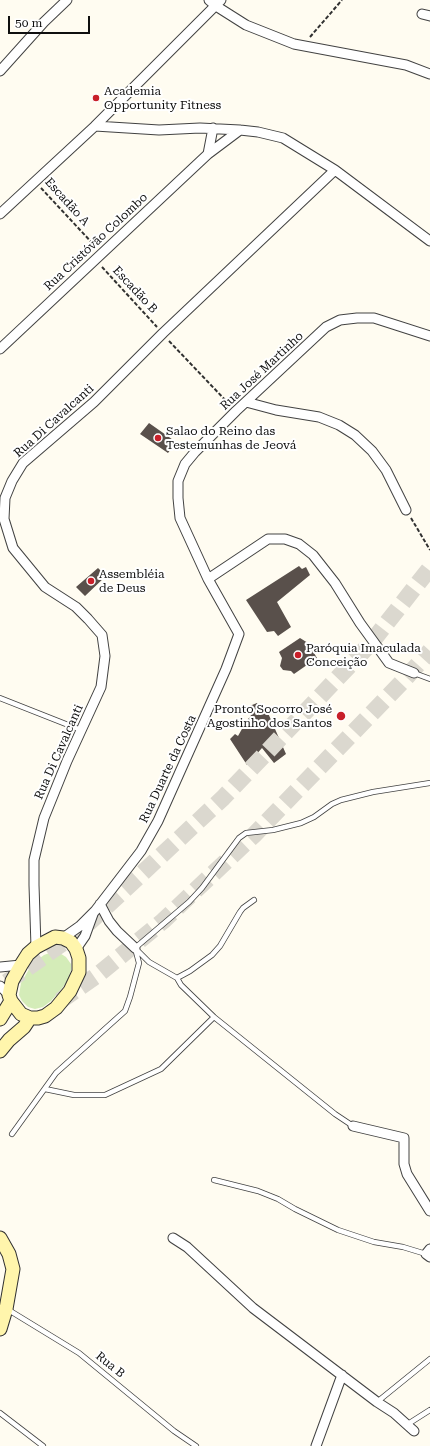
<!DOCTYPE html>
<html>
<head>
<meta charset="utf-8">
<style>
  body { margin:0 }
  #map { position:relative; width:430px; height:1446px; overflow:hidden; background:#fffcf1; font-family:"Roboto Serif",serif }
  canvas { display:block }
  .scale { position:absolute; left:8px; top:16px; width:82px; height:18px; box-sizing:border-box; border:2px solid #0f0f0f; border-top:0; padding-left:5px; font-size:12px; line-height:14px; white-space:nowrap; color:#0f0f0f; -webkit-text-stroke:3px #fff; paint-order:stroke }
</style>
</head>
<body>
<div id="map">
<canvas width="430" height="1446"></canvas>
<div class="scale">50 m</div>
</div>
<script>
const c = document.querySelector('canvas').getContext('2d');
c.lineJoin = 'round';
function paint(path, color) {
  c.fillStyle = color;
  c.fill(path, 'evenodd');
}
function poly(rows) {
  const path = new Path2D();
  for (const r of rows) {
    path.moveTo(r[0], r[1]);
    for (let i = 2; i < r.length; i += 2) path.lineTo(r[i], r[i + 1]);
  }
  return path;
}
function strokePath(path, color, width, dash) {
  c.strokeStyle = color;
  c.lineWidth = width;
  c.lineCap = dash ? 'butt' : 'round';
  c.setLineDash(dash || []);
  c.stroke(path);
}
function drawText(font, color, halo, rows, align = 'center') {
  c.font = font + ' "Roboto Serif",serif';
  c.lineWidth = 4;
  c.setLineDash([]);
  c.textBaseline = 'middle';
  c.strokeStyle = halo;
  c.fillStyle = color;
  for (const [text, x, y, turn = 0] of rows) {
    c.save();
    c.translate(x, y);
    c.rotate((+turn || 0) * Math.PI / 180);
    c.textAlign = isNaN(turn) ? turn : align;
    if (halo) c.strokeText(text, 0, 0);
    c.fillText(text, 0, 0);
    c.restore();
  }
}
paint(poly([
  [52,952,58,952,66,957,71,964,71,970,68,979,63,987,51,1001,43,1007,35,1009,28,1007,22,1001,19,995,21,983,32,964,44,955]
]), '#d4ecb8');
paint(poly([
  [149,423,176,442,168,453,140,434],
  [299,566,302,569,306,567,310,575,277,602,291,627,278,636,274,631,267,632,246,600],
  [98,568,106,576,85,596,76,587],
  [300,638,308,643,317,658,294,674,291,671,283,670,280,666,282,658,279,652],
  [257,703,262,713,268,713,286,754,274,763,262,748,247,765,230,739,235,734,238,736,247,720,251,716,247,707]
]), '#59504b');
strokePath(poly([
  [7,982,80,931,223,798,371,643,430,568],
  [60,1001,100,973,163,921,254,835,403,681,430,651]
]), '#dbd8cf', 17, [17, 8]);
const lane = poly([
  [414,673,430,679],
  [0,698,81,730],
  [135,948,189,902,202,888,239,838,246,833,273,830,301,823,314,817,332,804,341,800,373,792,430,783],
  [135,948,149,962,177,978,181,985,214,1017,335,1114,353,1126],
  [177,978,190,971,212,955,220,946,240,912,243,908,254,900],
  [45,1089,74,1095,105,1095,161,1069,214,1017],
  [12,1134,56,1073,125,1011,130,997,139,963,135,948],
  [214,1180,258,1191,278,1199,295,1209,338,1230,374,1242,403,1247,426,1254],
  [7,1309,79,1353,174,1431,196,1446],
  [377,1402,430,1359],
  [0,1413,43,1446],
  [408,1424,430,1410]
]);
const street = poly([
  [209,0,216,6,246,25,294,44,406,65,430,74],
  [422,14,430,16],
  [0,71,44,22,67,0],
  [95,126,159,130,200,128,240,130,258,132,283,138,335,170,430,241],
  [208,154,213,128],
  [0,214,95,126,221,0],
  [0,349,208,154,240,130],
  [246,402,276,410,319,417,339,425,355,435,372,451,386,470,406,510],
  [208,579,268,539,285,539,299,544,313,555,335,583,360,623,389,663,414,673],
  [100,904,109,921,117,931,135,948],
  [63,938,80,926,95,911,141,851,158,821,183,765,226,669,239,634,208,579,180,518,178,498,178,481,185,464,195,452,236,411,326,327,340,320,357,318,374,318,430,336],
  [36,947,34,885,34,860,44,818,67,761,101,687,105,656,102,635,88,619,76,607,45,587,13,548,4,519,5,498,12,481,23,463,94,402,163,333,335,170],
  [76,949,85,936,93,914],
  [0,967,21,965],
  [0,986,9,995],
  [353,1126,404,1138,404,1164,407,1174,430,1211],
  [173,1238,187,1247,253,1308,377,1402,394,1413,414,1431],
  [430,1249,426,1254,430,1257],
  [316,1446,342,1375]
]);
const secondary = poly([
  [55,937,63,938,71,942,76,949,79,958,79,972,70,991,56,1008,45,1016,38,1018,30,1018,21,1014,11,1001,9,995,12,981,21,965,28,954,36,947,55,937],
  [0,1019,11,1001],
  [0,1051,9,1040,24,1027,30,1018],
  [0,1238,9,1254,13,1269,6,1309,0,1329]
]);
strokePath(lane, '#424242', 6);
strokePath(street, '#424242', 11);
strokePath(secondary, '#313131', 15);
strokePath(poly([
  [310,37,342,0],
  [41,188,95,246],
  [102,267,157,327],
  [169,341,229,404],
  [411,518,430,550]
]), '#313131', 2, [4, 2]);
strokePath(lane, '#fff', 4.5);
strokePath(street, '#fff', 9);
strokePath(secondary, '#fff5ac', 13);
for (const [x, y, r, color] of [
  [96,98,4,"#c81f29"],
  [158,438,4,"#c81f29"],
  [91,581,4,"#c81f29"],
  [298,655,4,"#c81f29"],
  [341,716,5,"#c81f29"]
]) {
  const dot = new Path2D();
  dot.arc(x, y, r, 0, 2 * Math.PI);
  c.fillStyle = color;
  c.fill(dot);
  strokePath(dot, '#fff', 1.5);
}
drawText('12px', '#0f0f0f', '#fff', [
  ["Academia",104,91],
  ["Opportunity Fitness",104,105],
  ["Salao do Reino das",166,431],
  ["Testemunhas de Jeová",166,445],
  ["Assembléia",99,574],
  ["de Deus",99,588],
  ["Paróquia Imaculada",306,648],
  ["Conceição",306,662],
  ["Pronto Socorro José",332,709,"right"],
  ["Agostinho dos Santos",332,723,"right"]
], 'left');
drawText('12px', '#0f0f0f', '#fff', [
  ["Escadão A",67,202,48],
  ["Rua Cristóvão Colombo",96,242,-43],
  ["Escadão B",135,290,47],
  ["Rua José Martinho",262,371,-43],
  ["Rua Di Cavalcanti",54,421,-42],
  ["Rua Di Cavalcanti",59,752,-66],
  ["Rua Duarte da Costa",168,769,-65],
  ["Rua B",110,1365,39]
]);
</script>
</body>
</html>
